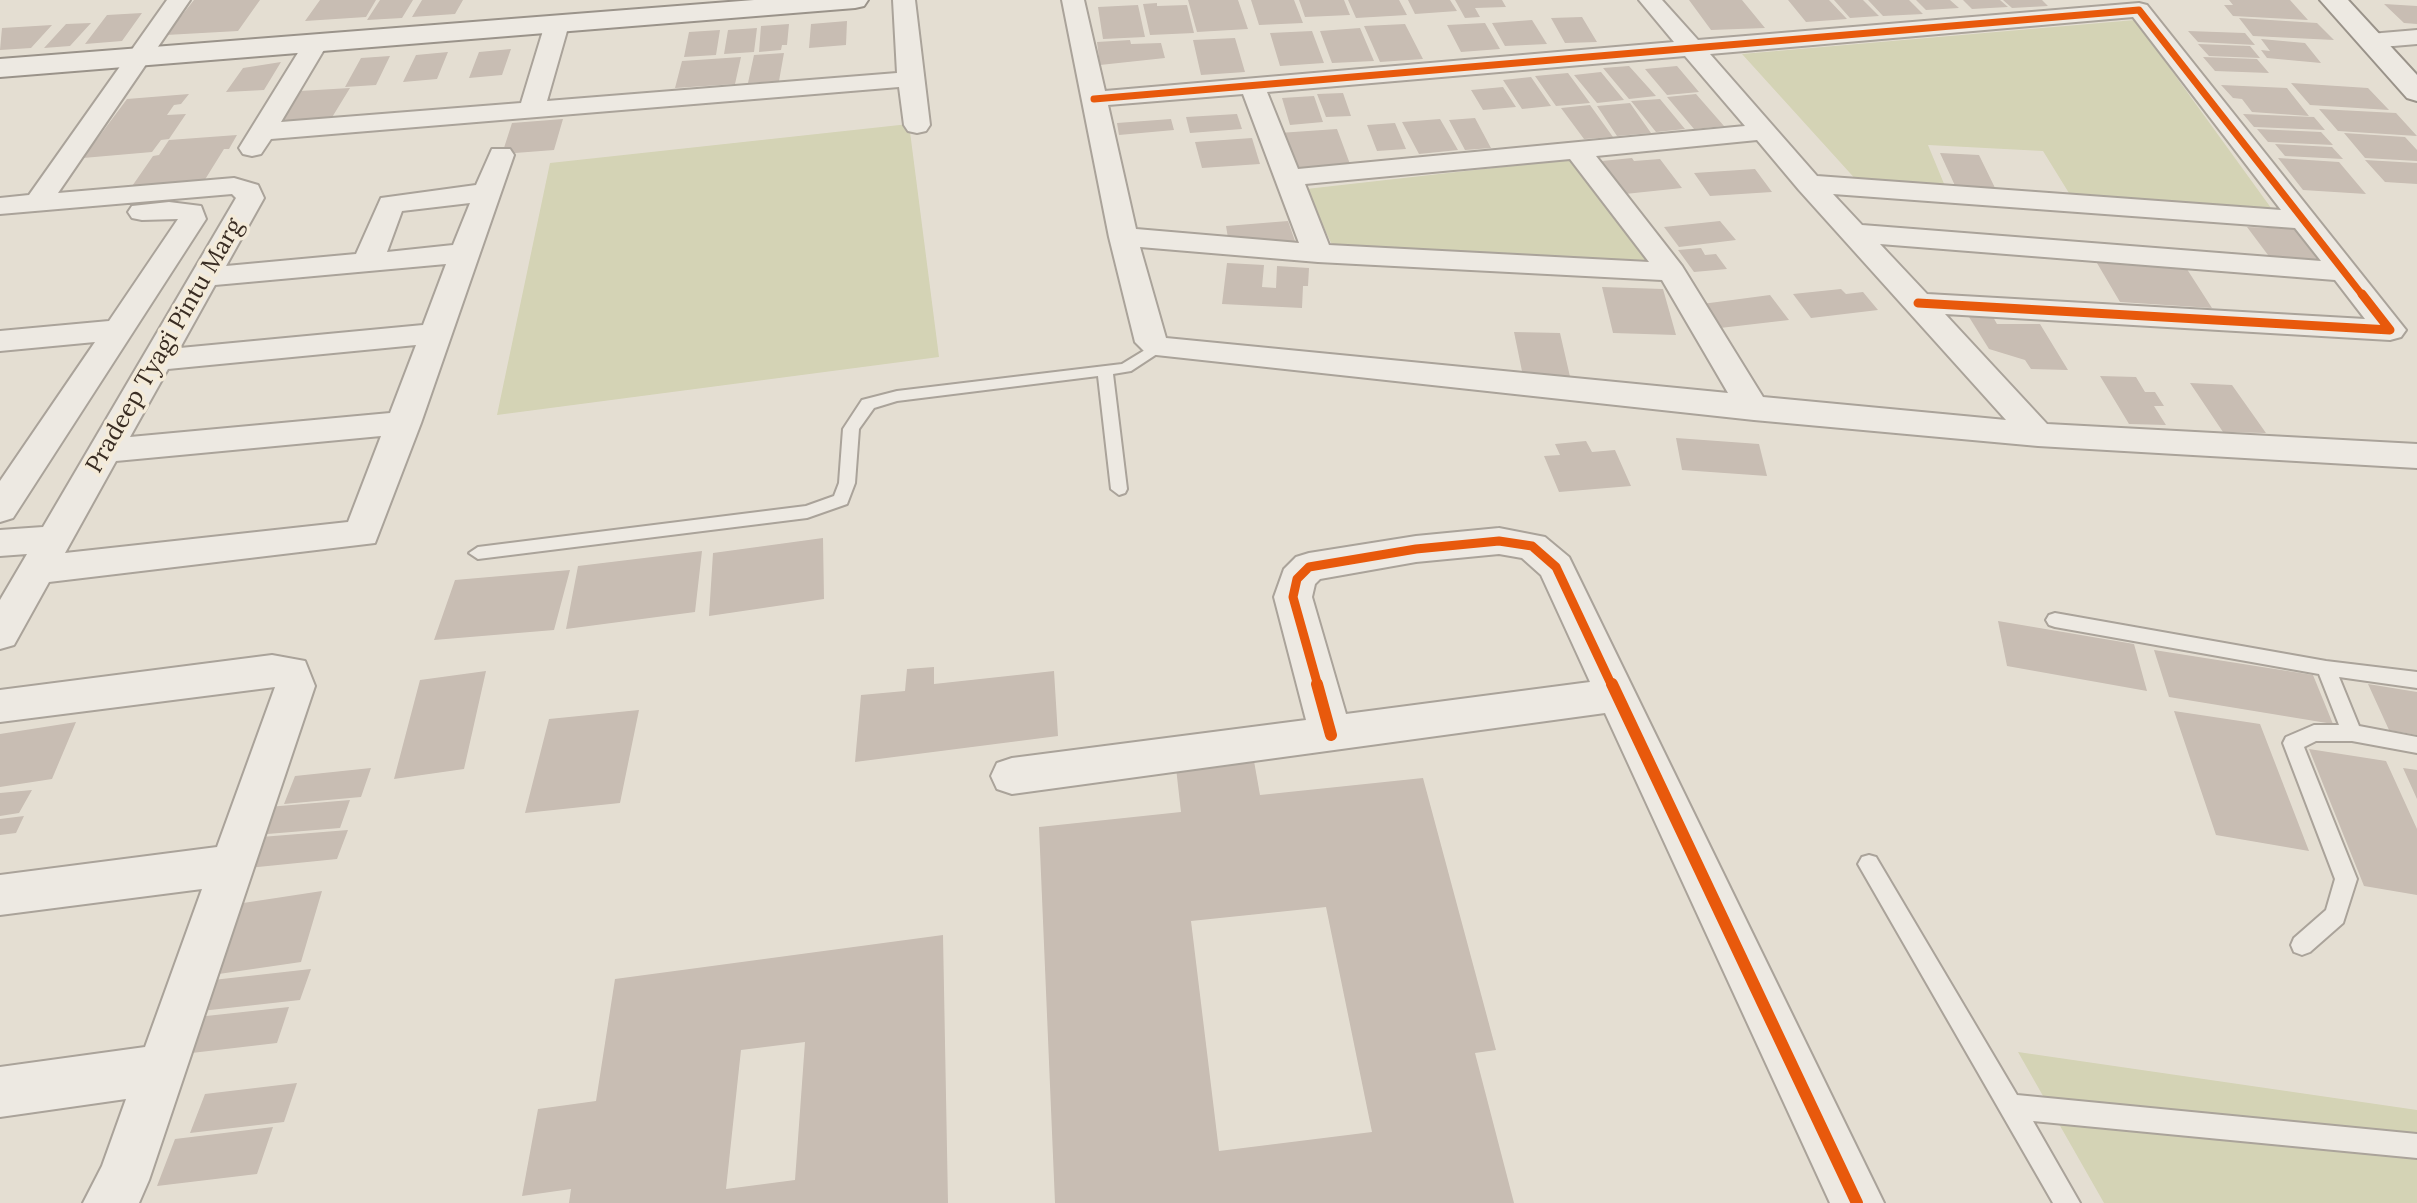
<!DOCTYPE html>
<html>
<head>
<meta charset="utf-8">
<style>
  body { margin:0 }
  canvas { display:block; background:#e4ded2 }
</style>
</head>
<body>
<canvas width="2417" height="1203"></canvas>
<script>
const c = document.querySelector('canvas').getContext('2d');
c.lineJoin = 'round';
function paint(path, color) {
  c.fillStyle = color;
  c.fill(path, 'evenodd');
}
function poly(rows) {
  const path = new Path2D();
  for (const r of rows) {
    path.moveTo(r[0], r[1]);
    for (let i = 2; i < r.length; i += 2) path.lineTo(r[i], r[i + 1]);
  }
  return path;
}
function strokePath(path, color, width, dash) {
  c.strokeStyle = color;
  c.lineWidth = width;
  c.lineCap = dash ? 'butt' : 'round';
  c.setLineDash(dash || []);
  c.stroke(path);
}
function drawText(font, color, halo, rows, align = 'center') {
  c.font = font + ' Lora,serif';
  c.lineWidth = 7;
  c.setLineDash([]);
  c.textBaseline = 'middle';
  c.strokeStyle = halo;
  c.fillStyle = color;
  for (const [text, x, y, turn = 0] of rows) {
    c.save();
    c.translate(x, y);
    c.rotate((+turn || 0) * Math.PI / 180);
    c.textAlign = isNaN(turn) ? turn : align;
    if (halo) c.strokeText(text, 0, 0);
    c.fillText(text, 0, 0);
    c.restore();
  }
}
paint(poly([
  [2135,20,2274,212,2072,198,2043,151,1928,145,1947,191,1859,183,1742,54],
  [909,124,939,357,497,415,550,163],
  [1573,159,1651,266,1333,247,1306,189],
  [2018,1052,2417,1110,2417,1203,2104,1203]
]), '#d4d3b5');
paint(poly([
  [194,0,260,0,238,31,166,35],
  [320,0,376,0,366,17,305,21],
  [380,0,413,0,402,18,367,20],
  [422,0,463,0,455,14,412,17],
  [1188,0,1238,0,1248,29,1197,32],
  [1251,0,1294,0,1303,23,1259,25],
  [1299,0,1344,0,1350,15,1305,17],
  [1348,0,1399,0,1407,15,1356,18],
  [1408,0,1450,0,1457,11,1415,14],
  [1455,0,1502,0,1506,7,1475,8,1480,17,1465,18],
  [1689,0,1742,0,1765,28,1711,30],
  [1788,0,1829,0,1847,19,1806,22],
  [1834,0,1863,0,1879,16,1850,18],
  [1868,0,1909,0,1923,14,1883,16],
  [1916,0,1950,0,1959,8,1926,10],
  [1963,0,2000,0,2008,7,1972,9],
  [2003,0,2042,0,2048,6,2012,8],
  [2229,0,2290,0,2308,20,2233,16,2224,5,2233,5],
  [1157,3,1157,6,1187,5,1194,33,1150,35,1143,4],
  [2384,4,2417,6,2417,24,2404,23],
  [1138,5,1145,37,1103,39,1098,7],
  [142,13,122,41,85,44,107,15],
  [1582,17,1597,42,1565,43,1551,18],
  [2239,18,2317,23,2334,40,2253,36],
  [1532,20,1547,44,1505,46,1492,23],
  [847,21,846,45,809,48,811,24],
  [91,23,70,46,44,48,66,24],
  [1485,23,1500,49,1461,52,1447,25],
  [789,24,787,45,782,45,781,50,759,52,761,26],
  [1405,24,1423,59,1380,62,1364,26],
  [52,25,31,48,0,50,2,28],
  [757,28,754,52,724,54,728,30],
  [1360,28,1374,61,1332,63,1320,31],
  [720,30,716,55,684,57,689,32],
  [1312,31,1324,63,1280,66,1270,33],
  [2188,31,2245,33,2255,45,2198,42],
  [1235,38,1245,72,1201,75,1193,40],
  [2261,39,2305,43,2321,63,2267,58,2261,50,2270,51],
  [1130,40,1131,44,1161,43,1165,58,1100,65,1097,42],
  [2198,44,2250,46,2260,58,2209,56],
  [511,49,502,75,469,78,479,52],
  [448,52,437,79,403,82,416,55],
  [784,53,779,81,748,83,754,55],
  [390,56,376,85,345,87,361,58],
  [741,57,735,84,675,88,682,61],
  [2203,57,2257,59,2269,73,2215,71],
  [281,62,264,90,226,92,243,68],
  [1629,66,1656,96,1629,99,1603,68],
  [1677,66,1699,92,1667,95,1645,69],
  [1601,72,1624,100,1597,103,1574,75],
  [1568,73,1590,103,1556,106,1535,76],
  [1531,77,1551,106,1522,109,1503,80],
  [2291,83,2368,88,2389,110,2310,105],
  [2221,85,2287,88,2309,116,2252,112,2242,99,2233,98],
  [1503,87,1516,107,1483,110,1471,90],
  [350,88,331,119,280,122,300,91],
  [1343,93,1351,116,1326,117,1317,94],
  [189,94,181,104,174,105,167,115,186,114,169,139,161,140,152,152,83,158,127,99],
  [1696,94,1724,126,1694,129,1667,97],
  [1314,96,1323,122,1290,125,1282,98],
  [1660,99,1685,129,1656,132,1631,101],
  [1630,103,1651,133,1617,136,1597,106],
  [1590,105,1613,137,1584,139,1561,108],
  [2319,109,2396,113,2417,136,2338,131],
  [1237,114,1242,129,1190,133,1186,117],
  [2243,114,2314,117,2325,130,2254,127],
  [1475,118,1491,148,1465,150,1449,120],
  [563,119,554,150,502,154,512,123],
  [1171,119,1174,130,1119,135,1117,123],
  [1440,119,1458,150,1419,154,1402,122],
  [1395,123,1406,149,1377,151,1367,125],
  [1337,129,1350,164,1290,168,1279,133],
  [2257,129,2321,132,2333,145,2268,142],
  [2344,133,2405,137,2417,150,2417,161,2365,158],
  [237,135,229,149,224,149,201,186,128,192,153,156,159,155,169,140],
  [1252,138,1260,164,1202,168,1195,142],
  [2275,144,2332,147,2343,159,2285,156],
  [1940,153,1979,155,1997,192,1957,190],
  [1632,158,1634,161,1660,159,1682,188,1625,194,1602,161],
  [2278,158,2339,162,2366,194,2303,190],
  [2365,160,2417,163,2417,184,2385,182],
  [1755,169,1772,192,1710,196,1694,173],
  [1288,221,1295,241,1229,244,1226,226],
  [1720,221,1736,240,1679,247,1664,227],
  [2247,227,2297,229,2325,266,2274,263],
  [1701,248,1705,255,1716,254,1727,269,1694,272,1678,250],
  [2094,258,2183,263,2212,308,2120,302],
  [1227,263,1264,265,1262,287,1276,288,1277,266,1309,268,1308,286,1303,286,1302,308,1222,304],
  [1602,287,1663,289,1676,335,1613,333],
  [1841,289,1846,294,1863,292,1878,310,1811,318,1793,294],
  [1770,295,1789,320,1720,328,1702,304],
  [1969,317,1993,317,1997,324,2040,324,2068,370,2031,369,2025,360,1989,349],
  [1514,332,1560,333,1571,381,1524,381],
  [2100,376,2136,377,2145,392,2155,392,2164,406,2154,406,2166,425,2129,424],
  [2190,383,2232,385,2266,433,2223,432],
  [1676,438,1759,444,1767,476,1682,470],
  [1586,441,1592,452,1615,450,1631,486,1559,492,1544,456,1560,455,1555,444],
  [823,538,824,599,709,616,713,553],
  [702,551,695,612,566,629,578,566],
  [570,570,554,630,434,640,455,580],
  [1998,621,2134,644,2147,691,2007,666],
  [2154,650,2313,675,2333,724,2169,697],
  [934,667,934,684,1054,671,1058,736,855,762,861,695,905,691,907,669],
  [486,671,464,769,394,779,420,680],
  [2368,684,2417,692,2417,735,2389,730],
  [639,710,620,803,525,813,549,719],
  [2174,711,2260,724,2309,851,2216,835],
  [76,722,52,779,0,787,0,734],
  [2309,749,2386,761,2417,829,2417,895,2364,886],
  [1254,761,1260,795,1423,778,1496,1050,1475,1053,1514,1203,1055,1203,1039,827,1181,812,1176,768],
  [1326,907,1372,1132,1219,1151,1191,921],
  [371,768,361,797,284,804,295,776],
  [2403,768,2417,770,2417,799],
  [32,790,19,813,0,816,0,793],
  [350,800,340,828,255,835,268,807],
  [24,816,16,833,0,835,0,819],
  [348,830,337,859,248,868,261,837],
  [322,891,301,962,205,976,230,905],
  [943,935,948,1203,569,1203,571,1189,522,1196,538,1109,596,1101,615,979],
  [805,1042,795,1180,726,1189,741,1050],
  [311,969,300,1000,201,1011,213,980],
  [289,1007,277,1043,183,1054,197,1017],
  [297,1083,284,1122,190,1133,205,1094],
  [273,1127,257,1174,157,1186,175,1139]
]), '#c8bdb3');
const lane = poly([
  [1158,342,1163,344,1163,350,1131,371,1113,374,1127,489,1125,493,1119,495,1111,489,1098,376,897,401,874,408,859,429,855,483,847,504,807,518,478,559,469,553,478,547,806,506,834,496,839,483,843,429,862,400,897,391,1122,364,1158,342],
  [2055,613,2326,661,2417,672,2417,688,2339,677,2359,726,2417,737,2417,753,2352,741,2316,741,2304,747,2357,879,2343,923,2310,952,2302,955,2294,952,2291,945,2294,938,2326,910,2335,879,2283,743,2286,737,2314,725,2339,725,2319,674,2055,627,2049,625,2046,620,2049,615,2055,613],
  [1869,855,1876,857,2017,1095,2417,1134,2417,1158,2033,1121,2080,1203,2053,1203,1862,871,1858,864,1862,857,1869,855]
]);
const street = poly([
  [167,0,190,0,58,193,234,178,258,185,264,198,226,266,356,254,381,198,476,185,492,149,510,149,514,155,421,423,375,543,49,582,14,645,0,649,0,600,27,554,0,556,0,530,43,527,236,198,232,194,0,214,0,198,29,195,167,0],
  [470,203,453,245,387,252,402,211,470,203],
  [446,264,423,325,180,348,215,285,446,264],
  [416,345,390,413,130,437,168,369,416,345],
  [381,436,348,522,65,553,116,461,381,436],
  [893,0,915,0,930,125,926,131,917,133,908,131,904,125,899,87,271,139,261,154,252,156,243,154,239,148,304,43,308,38,316,36,324,38,328,43,281,122,521,103,545,24,549,19,557,17,565,19,569,24,547,101,897,73,893,0],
  [1062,0,1084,0,1105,91,1674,42,1639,0,1662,0,1698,40,2139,3,2147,5,2406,330,2401,337,2390,340,1945,314,2047,424,2417,444,2417,468,2038,446,1754,420,1147,354,1135,342,1109,237,1062,0],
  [2133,17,2281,210,1817,176,1710,54,2133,17],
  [1685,56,1745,126,1298,169,1267,92,1685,56],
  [1243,94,1299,243,1136,229,1108,105,1243,94],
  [1757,140,1799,190,2006,420,1763,397,1682,266,1596,156,1757,140],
  [1570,159,1649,262,1329,245,1305,184,1570,159],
  [1833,194,2295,228,2321,261,1862,225,1833,194],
  [1880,244,2335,280,2365,319,1927,294,1880,244],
  [1140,247,1318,262,1662,280,1728,393,1166,338,1140,247],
  [2417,30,2417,44,2370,48,2362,46,2358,41,2362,36,2370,34,2417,30],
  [169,202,201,206,206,219,13,518,0,522,0,481,95,342,0,351,0,331,109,321,178,219,142,220,132,218,128,212,132,206,169,202],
  [1499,528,1545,537,1569,557,1884,1203,1830,1203,1605,713,1012,794,997,789,991,776,997,763,1012,758,1306,720,1274,597,1284,569,1296,557,1309,553,1416,536,1499,528],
  [1499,554,1522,558,1541,575,1590,682,1346,714,1312,597,1315,584,1320,579,1416,562,1499,554],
  [272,655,305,661,315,686,149,1180,139,1203,83,1203,102,1166,126,1099,0,1117,0,1067,145,1047,202,889,0,915,0,875,217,847,275,687,0,722,0,690,272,655]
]);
const secondary = poly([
  [754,0,868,0,864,6,855,8,0,77,0,59,754,0],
  [2320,0,2348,0,2417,75,2417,101,2407,98,2320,0]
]);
strokePath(lane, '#aaa39a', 4);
strokePath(street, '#aaa39a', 4);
strokePath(secondary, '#9a938a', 4);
paint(lane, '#ede9e2');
paint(street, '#ede9e2');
paint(secondary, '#ede9e2');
strokePath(poly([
  [1094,99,2139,10,2363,296]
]), '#e8590c', 7);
strokePath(poly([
  [1918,303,2390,330,2362,294],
  [1318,686,1293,597,1297,579,1309,567,1416,549,1499,541,1532,546,1556,567,1612,686]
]), '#e8590c', 9);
strokePath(poly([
  [1317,684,1331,735],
  [1612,684,1857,1203]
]), '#e8590c', 12);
drawText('24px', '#392c22', '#f4ebd9', [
  ["Pradeep Tyagi Pintu Marg",165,346,-60]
]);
</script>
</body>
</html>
